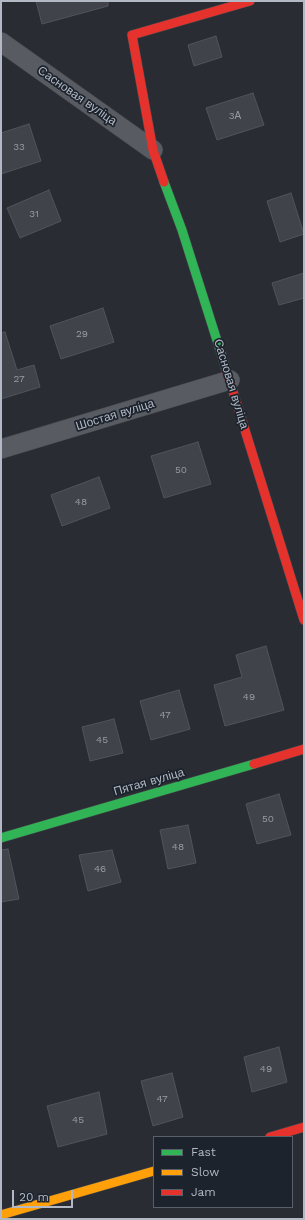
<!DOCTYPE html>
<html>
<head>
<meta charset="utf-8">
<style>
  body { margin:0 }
  #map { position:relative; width:305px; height:1220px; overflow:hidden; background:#292d33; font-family:"Work Sans",sans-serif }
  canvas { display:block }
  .frame { position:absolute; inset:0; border:2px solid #b2b9c4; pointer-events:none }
  .legend { position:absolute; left:153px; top:1136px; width:140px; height:72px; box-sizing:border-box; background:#1d232d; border:1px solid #595f69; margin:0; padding:5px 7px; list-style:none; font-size:12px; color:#b2b9c4 }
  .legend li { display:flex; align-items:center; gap:8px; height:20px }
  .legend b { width:20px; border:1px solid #595f69 }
  .scale { position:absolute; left:12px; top:1190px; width:61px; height:18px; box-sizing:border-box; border:2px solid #b2b9c4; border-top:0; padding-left:5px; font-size:12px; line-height:14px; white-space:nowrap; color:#b2b9c4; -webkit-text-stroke:3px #1d232d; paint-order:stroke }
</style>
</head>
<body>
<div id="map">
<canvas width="305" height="1220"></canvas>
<div class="frame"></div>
<ul class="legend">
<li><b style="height:5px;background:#30b455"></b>Fast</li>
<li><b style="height:5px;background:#ff9f0a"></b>Slow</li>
<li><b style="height:5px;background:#e5322d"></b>Jam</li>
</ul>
<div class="scale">20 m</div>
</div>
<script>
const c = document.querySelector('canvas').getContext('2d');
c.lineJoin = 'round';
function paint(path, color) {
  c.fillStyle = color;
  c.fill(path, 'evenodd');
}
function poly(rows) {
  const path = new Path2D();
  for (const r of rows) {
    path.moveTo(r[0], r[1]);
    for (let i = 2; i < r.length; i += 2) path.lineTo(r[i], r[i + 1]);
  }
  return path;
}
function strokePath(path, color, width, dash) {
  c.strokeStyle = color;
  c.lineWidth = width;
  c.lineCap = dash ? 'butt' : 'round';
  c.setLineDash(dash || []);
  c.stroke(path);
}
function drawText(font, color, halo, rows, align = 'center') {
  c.font = font + ' "Work Sans",sans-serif';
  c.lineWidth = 3.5;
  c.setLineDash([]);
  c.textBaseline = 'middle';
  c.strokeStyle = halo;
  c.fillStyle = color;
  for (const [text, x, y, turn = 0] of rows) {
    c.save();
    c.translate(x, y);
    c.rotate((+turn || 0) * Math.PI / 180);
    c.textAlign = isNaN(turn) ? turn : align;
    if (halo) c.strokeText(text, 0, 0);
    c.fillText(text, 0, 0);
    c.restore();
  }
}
const building = poly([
  [36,1,108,1,108,6,42,24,36,1],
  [216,36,222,57,194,66,188,45,216,36],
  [253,93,264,125,217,140,206,108,253,93],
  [29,124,41,161,1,174,1,133,29,124],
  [49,190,61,221,20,238,7,208,49,190],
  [291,193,304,234,280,242,267,201,291,193],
  [304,273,304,298,279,305,272,283,304,273],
  [103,308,114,342,61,359,50,326,103,308],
  [5,332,17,370,34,365,40,387,1,399,1,333,5,332],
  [198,442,211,484,164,498,151,456,198,442],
  [99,477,110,508,62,526,51,495,99,477],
  [266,646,284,710,225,726,214,685,242,677,236,655,266,646],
  [179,690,190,729,151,740,140,701,179,690],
  [114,719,123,753,90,761,82,727,114,719],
  [279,794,291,835,257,844,246,804,279,794],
  [188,825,196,863,168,869,160,830,188,825],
  [8,849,19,899,1,902,1,850,8,849],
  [112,850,121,882,88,891,79,855,112,850],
  [279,1047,287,1082,252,1092,244,1057,279,1047],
  [172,1073,183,1117,153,1126,141,1081,172,1073],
  [99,1092,107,1134,58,1147,47,1106,99,1092]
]);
paint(building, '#40444a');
strokePath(building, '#50545b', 1);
const street = poly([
  [1,42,153,150],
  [1,449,230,380]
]);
const fast = poly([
  [164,182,182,230,226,369],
  [1,838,254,764]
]);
const slow = poly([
  [1,1215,154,1171]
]);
const jam = poly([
  [164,182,153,150,132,35,250,1],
  [226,369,304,620],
  [254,764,304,749],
  [270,1137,304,1127]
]);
strokePath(street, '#46494e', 20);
strokePath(fast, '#46494e', 10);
strokePath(slow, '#46494e', 10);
strokePath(jam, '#46494e', 10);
strokePath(street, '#585b61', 19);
strokePath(fast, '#30b455', 9);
strokePath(slow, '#ff9f0a', 9);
strokePath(jam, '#e5322d', 9);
drawText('10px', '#969ca6', null, [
  ["3А",235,116],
  ["33",19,147],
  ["31",34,214],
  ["29",82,334],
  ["27",19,379],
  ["50",181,470],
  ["48",81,502],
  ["49",249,697],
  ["47",165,715],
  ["45",102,740],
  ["50",268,819],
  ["48",178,847],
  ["46",100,869],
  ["49",266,1069],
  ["47",162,1099],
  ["45",78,1120]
]);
drawText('12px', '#b2b9c4', '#1d232d', [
  ["Сасновая вуліца",77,96,35],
  ["Сасновая вуліца",231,384,73],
  ["Шостая вуліца",115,415,-17],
  ["Пятая вуліца",149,782,-16]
]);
</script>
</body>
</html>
